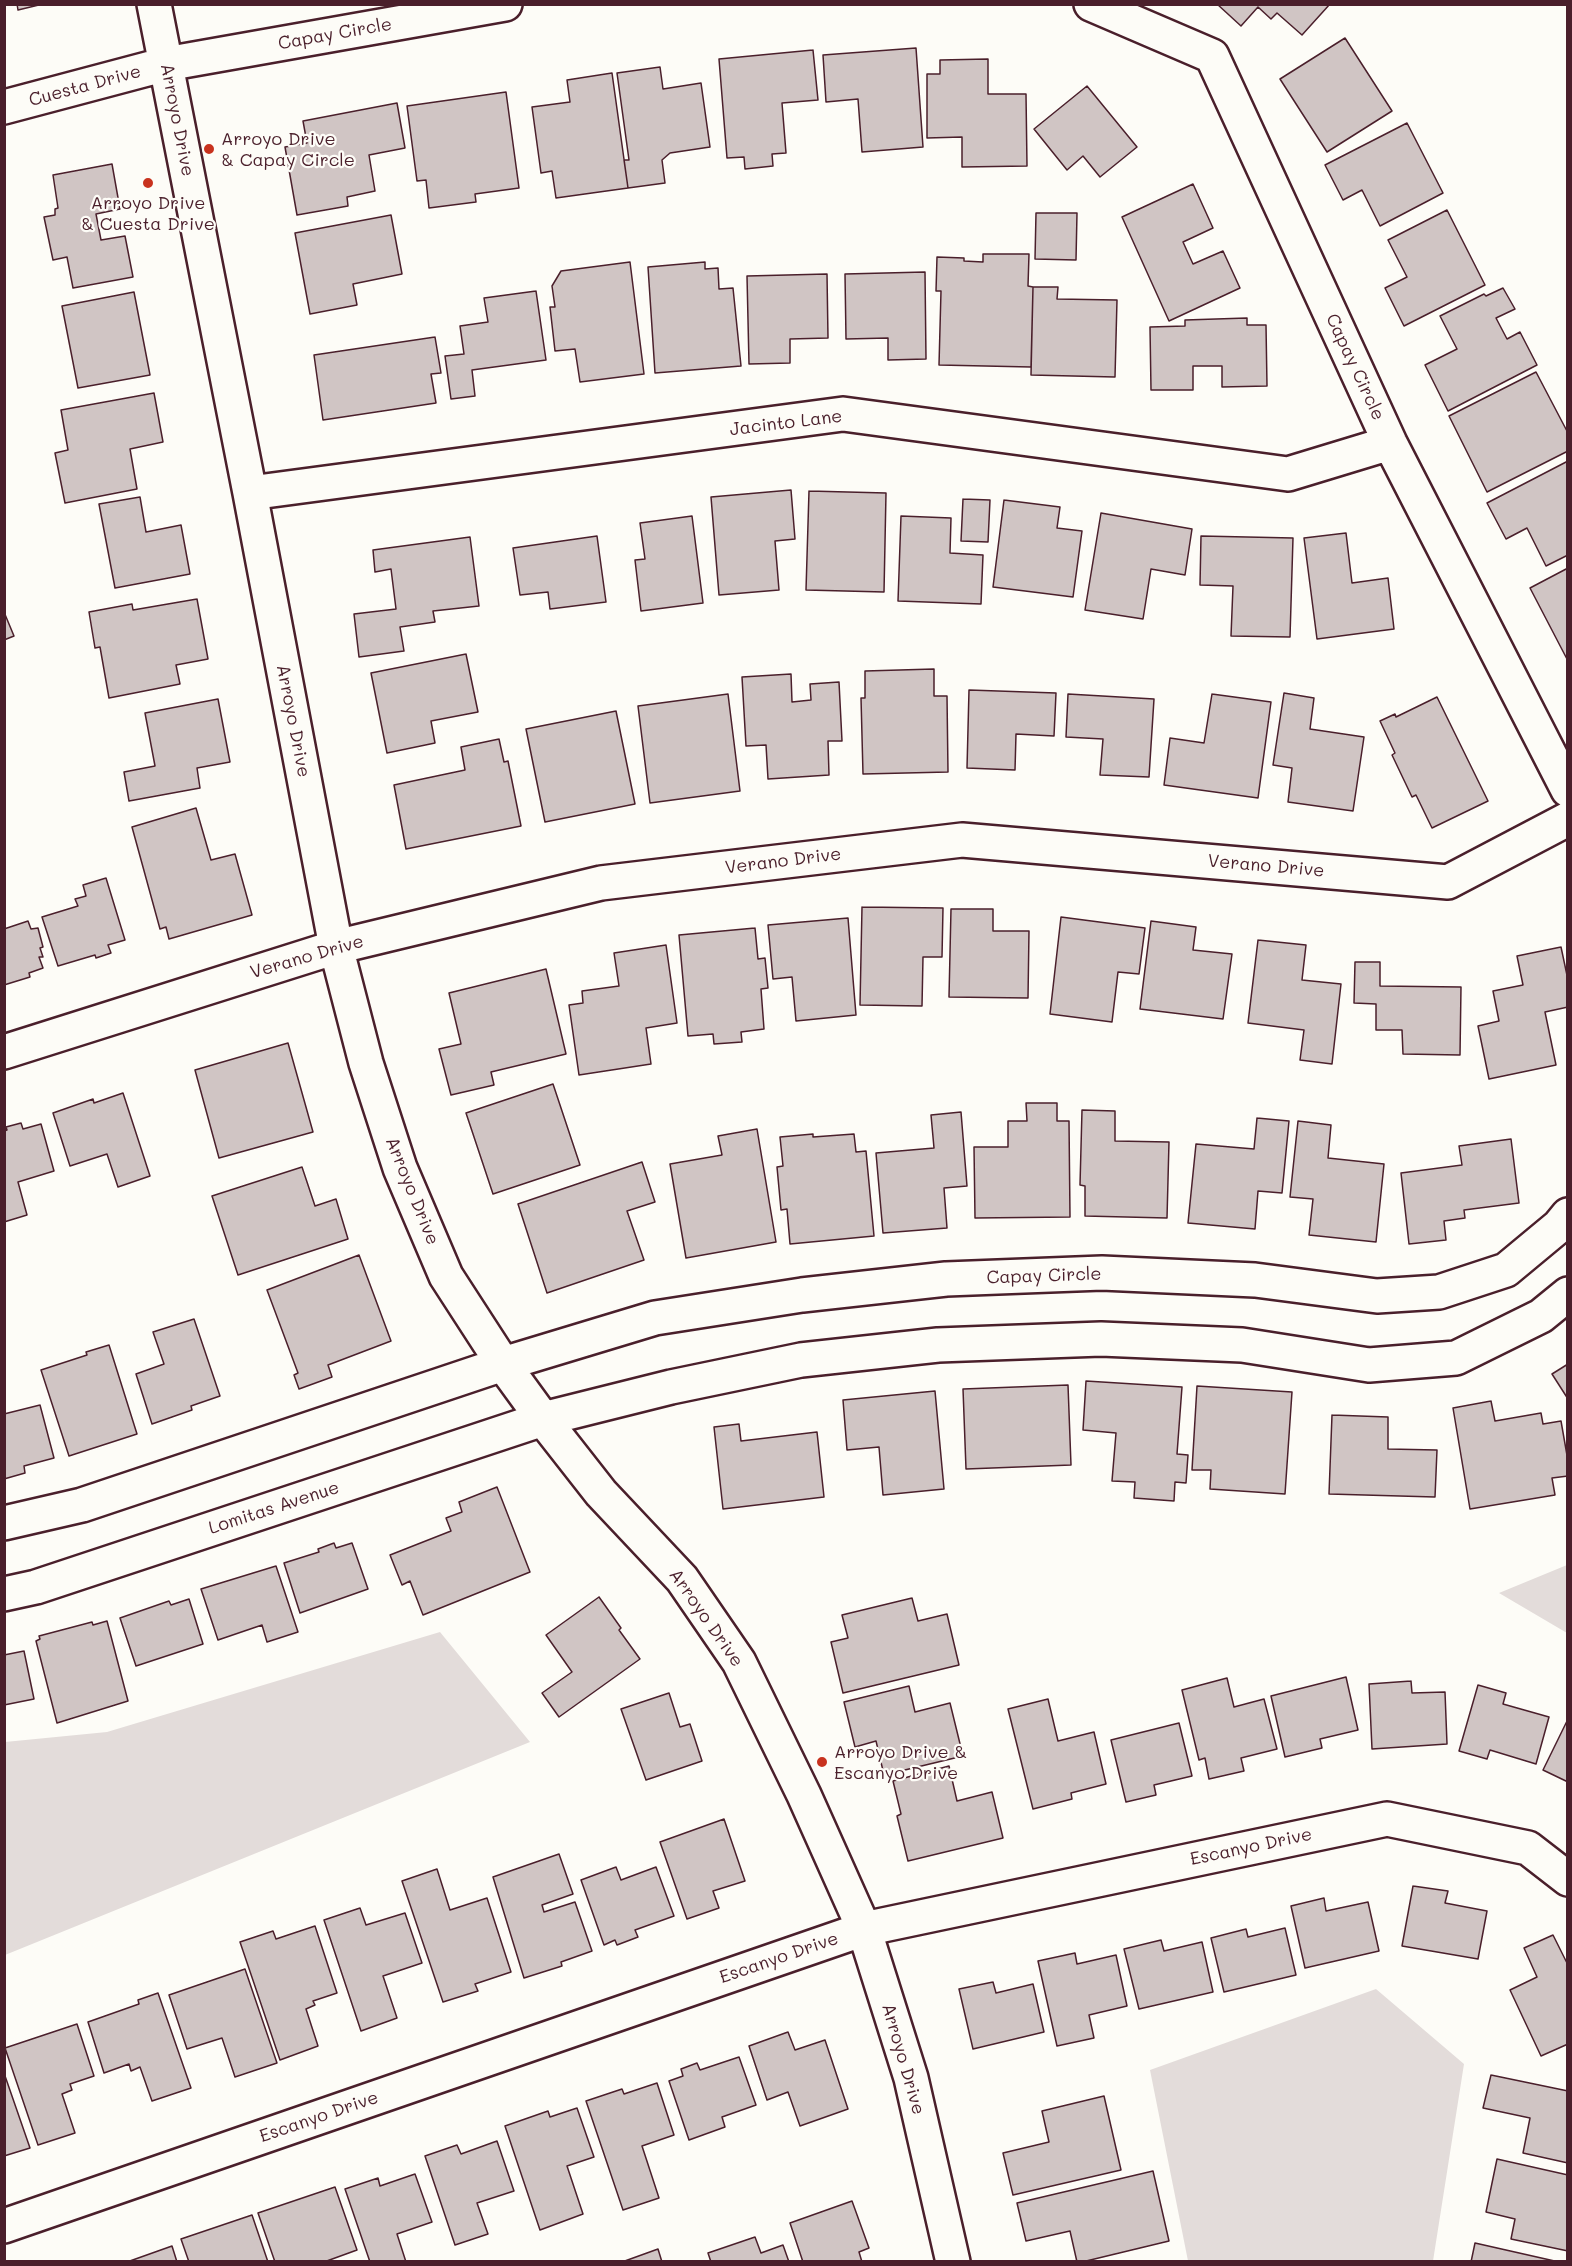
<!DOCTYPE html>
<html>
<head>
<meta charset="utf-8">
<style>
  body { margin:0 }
  #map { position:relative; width:1572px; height:2266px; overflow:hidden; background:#fdfcf7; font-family:Mali,sans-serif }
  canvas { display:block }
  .frame { position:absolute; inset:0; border:6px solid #4a1f2b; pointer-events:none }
</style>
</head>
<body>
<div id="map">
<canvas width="1572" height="2266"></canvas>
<div class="frame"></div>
</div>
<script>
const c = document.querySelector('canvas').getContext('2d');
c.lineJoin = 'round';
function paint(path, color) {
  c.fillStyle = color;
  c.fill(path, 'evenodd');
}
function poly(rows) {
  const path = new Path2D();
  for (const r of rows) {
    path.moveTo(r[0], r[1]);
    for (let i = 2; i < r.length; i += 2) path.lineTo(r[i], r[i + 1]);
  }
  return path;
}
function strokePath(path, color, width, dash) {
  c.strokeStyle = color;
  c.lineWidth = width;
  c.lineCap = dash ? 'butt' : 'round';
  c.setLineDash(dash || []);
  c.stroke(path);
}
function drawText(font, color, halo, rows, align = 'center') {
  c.font = font + ' Mali,sans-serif';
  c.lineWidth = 4.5;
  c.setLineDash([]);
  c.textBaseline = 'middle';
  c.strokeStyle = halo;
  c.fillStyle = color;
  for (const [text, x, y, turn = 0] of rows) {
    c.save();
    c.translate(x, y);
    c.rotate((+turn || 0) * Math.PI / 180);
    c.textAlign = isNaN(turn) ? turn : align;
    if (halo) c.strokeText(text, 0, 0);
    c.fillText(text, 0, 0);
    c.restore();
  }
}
paint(poly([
  [1567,1565,1567,1633,1499,1593],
  [440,1632,530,1742,5,1955,5,1742,107,1732],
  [1376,1989,1464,2064,1433,2261,1188,2261,1150,2070]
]), '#e3dcda');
const building = poly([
  [17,4,43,4,18,10,17,4],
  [1217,4,1330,4,1302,35,1277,13,1271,19,1258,7,1241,26,1217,4],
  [1345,38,1392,111,1327,152,1280,79,1345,38],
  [916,48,923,147,862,152,858,99,826,102,823,55,916,48],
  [813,50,818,100,782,103,786,153,772,154,773,166,745,169,744,157,727,158,719,59,813,50],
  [988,59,988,94,1026,94,1027,166,962,167,962,137,927,138,927,74,940,74,940,60,988,59],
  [660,67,663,89,701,83,710,147,670,153,662,160,665,183,628,188,624,160,629,160,617,73,660,67],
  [612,73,628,188,556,198,552,171,541,173,532,107,570,102,567,80,612,73],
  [1087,86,1137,147,1100,177,1083,156,1067,170,1034,129,1087,86],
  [506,92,519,188,475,194,476,202,429,208,426,180,417,181,407,106,506,92],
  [397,103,405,148,369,155,375,191,347,197,348,206,297,215,285,147,307,143,303,121,397,103],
  [1407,123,1443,193,1380,226,1362,190,1343,200,1325,165,1407,123],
  [112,164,120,209,96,214,101,240,125,236,133,277,73,288,67,257,53,260,44,217,55,215,55,209,58,208,53,175,112,164],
  [1193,184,1213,228,1183,242,1193,264,1223,251,1240,288,1169,321,1122,217,1193,184],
  [1447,210,1485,285,1404,326,1385,288,1407,277,1388,240,1447,210],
  [1036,213,1077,213,1076,260,1035,259,1036,213],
  [391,215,402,274,353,284,357,305,310,314,295,233,391,215],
  [983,254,1029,254,1028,286,1033,287,1031,367,939,365,941,291,936,291,937,257,964,258,964,261,983,262,983,254],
  [630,262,644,374,580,382,575,349,555,351,550,307,555,307,552,286,561,271,630,262],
  [705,262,705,269,718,268,719,289,733,288,741,366,655,373,648,267,705,262],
  [925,272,926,359,888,360,888,338,846,339,845,274,925,272],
  [827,274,828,338,790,339,790,363,749,364,747,276,827,274],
  [1033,287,1058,287,1057,299,1117,300,1115,377,1031,375,1033,287],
  [1503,288,1515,309,1496,318,1507,339,1520,332,1537,365,1448,411,1425,365,1457,349,1440,316,1484,294,1486,296,1503,288],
  [536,291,546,360,472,370,475,396,451,399,445,356,464,354,460,326,488,322,484,298,536,291],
  [134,292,150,375,78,388,62,306,134,292],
  [1247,318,1247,325,1266,325,1267,386,1222,387,1222,366,1193,366,1193,390,1151,390,1150,327,1185,326,1185,320,1247,318],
  [435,337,441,373,431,374,436,403,323,420,314,355,435,337],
  [1536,372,1568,433,1568,451,1487,492,1449,416,1536,372],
  [154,393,163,442,130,449,137,489,65,503,55,453,68,450,61,410,154,393],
  [1568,461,1568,555,1546,566,1527,528,1506,539,1487,503,1568,461],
  [791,490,795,539,775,541,779,590,719,595,711,497,791,490],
  [809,491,886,493,884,592,806,590,809,491],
  [140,497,146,532,181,525,190,574,115,588,99,504,140,497],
  [963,499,990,500,988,542,961,541,963,499],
  [1004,500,1060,507,1057,528,1082,531,1073,597,993,587,1004,500],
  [1101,513,1192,529,1185,575,1151,569,1143,619,1085,610,1101,513],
  [692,516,703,603,641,611,635,560,645,559,640,523,692,516],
  [901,516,951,518,950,553,983,555,981,604,898,601,901,516],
  [1346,533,1352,583,1388,578,1394,629,1317,639,1304,538,1346,533],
  [597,536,606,602,550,609,548,592,520,595,513,548,597,536],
  [1201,536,1293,538,1290,637,1231,636,1233,586,1200,585,1201,536],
  [470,537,479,606,433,611,435,622,400,627,404,651,359,657,354,614,396,609,391,569,375,572,373,550,470,537],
  [1568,568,1568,661,1530,588,1568,568],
  [197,599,208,659,176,665,180,684,109,698,100,647,95,648,89,612,132,604,133,610,197,599],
  [4,612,14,636,4,640,4,612],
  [466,654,478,712,431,721,435,743,387,753,371,673,466,654],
  [934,669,934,696,947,696,948,772,863,774,861,698,865,698,865,671,934,669],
  [791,674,792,702,811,700,810,684,839,682,842,741,828,741,829,775,768,779,766,745,746,746,742,677,791,674],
  [969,690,1056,693,1054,736,1016,734,1015,770,967,768,969,690],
  [1284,693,1314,698,1310,729,1364,737,1353,811,1288,802,1292,768,1273,765,1284,693],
  [728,694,740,791,650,803,638,706,728,694],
  [1068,694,1154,699,1149,777,1100,775,1103,739,1066,737,1068,694],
  [1212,694,1271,702,1258,798,1164,785,1170,738,1204,743,1212,694],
  [1437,697,1488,801,1432,828,1416,795,1412,797,1392,755,1395,753,1380,721,1395,714,1396,717,1437,697],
  [218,699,230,762,197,768,200,788,129,801,124,772,155,766,145,713,218,699],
  [616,711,635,804,545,822,526,729,616,711],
  [499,739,504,762,508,761,521,826,406,849,394,785,465,770,461,747,499,739],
  [196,808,211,860,235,854,252,915,169,939,166,927,160,929,132,827,196,808],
  [106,878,125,940,108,945,111,953,96,958,95,955,58,966,42,917,78,906,75,899,86,896,83,885,106,878],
  [862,907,943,908,942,957,923,957,922,1006,860,1005,862,907],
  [951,909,993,909,993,931,1029,931,1028,998,949,997,951,909],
  [1061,917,1145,928,1139,974,1118,972,1112,1022,1050,1014,1061,917],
  [848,918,856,1015,796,1021,792,977,773,979,768,925,848,918],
  [28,921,31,929,38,928,43,947,40,948,43,957,39,957,43,968,29,973,30,977,4,985,4,929,28,921],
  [1151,921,1196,927,1193,950,1232,954,1223,1019,1140,1009,1151,921],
  [755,928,758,959,765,958,768,988,761,989,764,1029,741,1032,742,1042,714,1044,713,1034,688,1036,679,935,755,928],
  [1258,940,1306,945,1302,980,1341,984,1332,1064,1300,1060,1304,1030,1248,1023,1258,940],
  [666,945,677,1023,646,1028,651,1064,579,1075,569,1005,583,1003,582,991,619,986,614,953,666,945],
  [1561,947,1568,980,1568,1007,1545,1012,1556,1065,1489,1079,1478,1026,1499,1021,1493,991,1523,985,1517,956,1561,947],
  [1355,962,1380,962,1380,986,1461,987,1460,1055,1403,1054,1402,1030,1376,1030,1376,1004,1354,1003,1355,962],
  [546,969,566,1054,491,1072,494,1085,451,1095,439,1049,461,1044,449,993,546,969],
  [288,1043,313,1132,219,1158,195,1070,288,1043],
  [553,1084,580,1165,493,1194,466,1113,553,1084],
  [123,1093,150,1176,118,1187,107,1154,70,1166,53,1113,93,1099,94,1103,123,1093],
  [1026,1103,1057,1103,1057,1121,1069,1121,1070,1217,975,1218,974,1147,1008,1147,1008,1121,1027,1121,1026,1103],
  [1082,1110,1115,1111,1115,1141,1169,1142,1167,1218,1085,1216,1085,1186,1080,1185,1082,1110],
  [961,1112,967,1186,944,1188,947,1228,883,1233,876,1153,934,1148,931,1115,961,1112],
  [1257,1118,1289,1121,1282,1193,1258,1191,1255,1229,1188,1223,1196,1144,1254,1149,1257,1118],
  [1298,1121,1331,1125,1328,1158,1384,1164,1376,1242,1309,1235,1313,1199,1290,1197,1298,1121],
  [21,1123,23,1129,41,1124,54,1171,18,1182,27,1215,4,1222,4,1131,7,1130,6,1127,21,1123],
  [757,1129,776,1242,686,1258,670,1164,722,1155,718,1136,757,1129],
  [813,1134,813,1137,854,1134,856,1152,866,1151,874,1236,790,1244,787,1209,781,1210,777,1167,783,1166,780,1137,813,1134],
  [1511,1139,1519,1203,1464,1210,1465,1218,1444,1221,1446,1240,1409,1244,1401,1173,1462,1165,1459,1146,1511,1139],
  [642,1162,655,1202,627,1211,644,1260,547,1293,518,1204,642,1162],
  [302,1167,315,1206,336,1199,348,1239,238,1275,212,1196,302,1167],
  [359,1255,391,1341,328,1365,332,1377,299,1389,294,1375,298,1373,267,1290,359,1255],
  [194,1319,220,1396,191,1406,192,1410,152,1424,136,1374,164,1364,153,1332,194,1319],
  [109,1345,137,1434,69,1456,41,1370,87,1355,86,1352,109,1345],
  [1568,1364,1568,1399,1552,1374,1568,1364],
  [1086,1381,1182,1387,1177,1454,1188,1455,1186,1483,1175,1482,1174,1501,1134,1498,1135,1482,1112,1481,1116,1433,1083,1430,1086,1381],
  [1068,1385,1071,1465,966,1469,963,1389,1068,1385],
  [1197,1386,1292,1392,1285,1494,1210,1489,1211,1470,1192,1470,1197,1386],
  [935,1391,944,1489,883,1495,879,1447,847,1450,843,1400,935,1391],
  [1491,1401,1495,1421,1541,1413,1543,1424,1561,1421,1568,1461,1568,1476,1552,1478,1555,1495,1470,1509,1453,1408,1491,1401],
  [40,1405,54,1458,24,1466,25,1473,4,1479,4,1414,40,1405],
  [1332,1415,1388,1417,1388,1449,1437,1450,1435,1497,1329,1494,1332,1415],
  [739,1424,741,1441,817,1432,824,1497,723,1509,714,1427,739,1424],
  [497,1487,530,1572,423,1615,410,1581,402,1585,390,1555,451,1531,446,1518,462,1512,459,1502,497,1487],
  [334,1543,336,1548,352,1543,368,1589,300,1613,284,1563,319,1552,318,1549,334,1543],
  [276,1566,298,1632,267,1642,262,1625,218,1640,201,1589,276,1566],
  [599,1597,621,1628,619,1630,640,1659,559,1717,542,1693,572,1672,546,1635,599,1597],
  [912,1598,918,1621,947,1614,959,1665,843,1693,831,1642,848,1638,842,1615,912,1598],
  [189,1599,203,1644,136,1666,120,1618,169,1601,171,1605,189,1599],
  [107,1621,128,1701,57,1723,36,1641,40,1639,39,1636,92,1622,93,1625,107,1621],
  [24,1651,34,1699,4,1705,4,1655,24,1651],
  [1346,1677,1358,1730,1320,1739,1322,1748,1285,1757,1271,1696,1346,1677],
  [1227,1678,1234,1707,1264,1699,1277,1749,1241,1758,1244,1771,1209,1779,1205,1758,1199,1760,1182,1690,1227,1678],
  [1411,1681,1412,1693,1445,1692,1447,1744,1372,1749,1369,1684,1411,1681],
  [1478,1685,1506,1693,1503,1704,1549,1717,1536,1764,1490,1750,1487,1759,1459,1751,1478,1685],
  [909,1686,915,1712,950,1703,963,1756,884,1775,876,1741,855,1747,844,1702,909,1686],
  [669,1693,680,1727,690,1724,702,1761,646,1780,621,1709,669,1693],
  [1048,1699,1058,1741,1094,1732,1106,1784,1071,1793,1072,1799,1033,1809,1008,1709,1048,1699],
  [1568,1719,1568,1782,1543,1770,1568,1719],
  [1179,1723,1192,1776,1154,1785,1156,1795,1126,1802,1111,1740,1179,1723],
  [949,1766,957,1801,992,1792,1003,1838,908,1861,897,1816,901,1814,893,1781,949,1766],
  [724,1819,745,1881,713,1891,719,1908,687,1919,660,1842,724,1819],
  [559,1854,573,1894,542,1905,544,1912,575,1902,592,1951,561,1962,562,1966,524,1978,493,1877,559,1854],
  [616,1867,621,1880,656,1867,674,1916,635,1930,638,1937,617,1945,615,1940,604,1945,581,1880,616,1867],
  [437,1869,450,1910,487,1898,511,1972,475,1984,478,1991,443,2002,402,1881,437,1869],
  [1413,1886,1448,1891,1445,1903,1487,1911,1478,1959,1402,1946,1413,1886],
  [1324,1898,1326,1911,1368,1902,1379,1951,1305,1968,1291,1906,1324,1898],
  [360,1908,366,1925,405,1913,422,1963,383,1976,397,2018,361,2031,324,1920,360,1908],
  [315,1926,337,1993,313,2001,315,2005,306,2009,318,2046,280,2060,240,1942,273,1931,276,1939,315,1926],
  [1285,1928,1296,1975,1224,1992,1211,1938,1246,1929,1248,1937,1285,1928],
  [1553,1935,1568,1965,1568,2044,1541,2056,1510,1990,1537,1977,1524,1948,1553,1935],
  [1161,1940,1164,1951,1202,1942,1213,1992,1139,2009,1124,1949,1161,1940],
  [1075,1953,1077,1964,1116,1955,1127,2006,1089,2015,1094,2038,1057,2046,1038,1961,1075,1953],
  [245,1969,277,2063,235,2077,222,2038,187,2049,169,1995,245,1969],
  [993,1982,996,1993,1033,1984,1044,2032,973,2049,959,1989,993,1982],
  [158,1993,191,2088,152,2101,140,2067,131,2071,129,2064,104,2073,88,2022,139,2004,138,2000,158,1993],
  [77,2024,94,2076,70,2084,72,2090,62,2094,75,2133,38,2145,5,2048,77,2024],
  [788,2032,795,2050,825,2040,848,2109,800,2126,788,2092,767,2100,749,2046,788,2032],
  [739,2057,756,2105,722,2117,725,2127,689,2140,669,2081,683,2076,681,2069,697,2063,700,2070,739,2057],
  [4,2073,30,2148,4,2156,4,2073],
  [1491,2075,1568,2091,1568,2163,1523,2153,1530,2118,1483,2108,1491,2075],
  [657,2083,674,2135,642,2146,659,2198,623,2210,586,2101,622,2089,624,2094,657,2083],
  [1104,2096,1121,2170,1013,2195,1003,2153,1049,2142,1042,2111,1104,2096],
  [577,2108,594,2157,567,2166,583,2214,540,2230,505,2126,548,2111,550,2117,577,2108],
  [497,2141,514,2191,477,2203,488,2234,455,2245,425,2156,457,2145,461,2154,497,2141],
  [1497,2159,1568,2175,1568,2251,1511,2239,1515,2219,1486,2212,1497,2159],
  [1153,2171,1169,2241,1082,2262,1077,2262,1070,2231,1026,2241,1017,2203,1153,2171],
  [415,2174,432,2222,397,2234,406,2262,370,2262,345,2189,378,2178,380,2186,415,2174],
  [335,2187,357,2250,324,2262,275,2262,258,2213,335,2187],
  [852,2201,869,2248,859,2252,862,2262,803,2262,790,2223,852,2201],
  [252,2215,268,2262,189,2262,181,2239,252,2215],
  [755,2237,761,2253,783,2245,789,2262,711,2262,708,2253,755,2237],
  [1475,2243,1559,2262,1471,2262,1475,2243],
  [172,2246,177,2262,127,2262,172,2246],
  [658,2249,662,2262,622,2262,658,2249]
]);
paint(building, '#d0c5c4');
strokePath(building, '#4a1f2b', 1.5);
const minor = poly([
  [154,4,250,493,336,947,366,1063,400,1168,446,1276,503,1364,543,1419,601,1493,682,1579,739,1662,804,1795,864,1929,911,2078,953,2262],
  [1091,4,1212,56,1390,443,1568,790],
  [4,107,166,64,505,4],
  [250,493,843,414,1288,474,1390,443],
  [4,1052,336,947,601,883,962,840,1448,882,1568,819],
  [4,1523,82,1505,503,1364,655,1318,802,1295,946,1279,1102,1273,1255,1280,1377,1296,1439,1292,1506,1270,1559,1226,1568,1215],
  [4,1594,36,1587,543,1419,671,1387,801,1360,938,1345,1101,1339,1242,1345,1369,1365,1456,1358,1541,1316,1568,1294],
  [4,2226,864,1929,1387,1819,1528,1848,1568,1879]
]);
strokePath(minor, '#4a1f2b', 38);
strokePath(minor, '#fdfcf7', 33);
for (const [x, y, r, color] of [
  [209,149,6,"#c8321e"],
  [148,183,6,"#c8321e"],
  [822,1762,6,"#c8321e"]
]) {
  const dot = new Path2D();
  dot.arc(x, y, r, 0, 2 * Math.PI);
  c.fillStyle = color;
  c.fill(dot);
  strokePath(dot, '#fdfcf7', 2);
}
drawText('18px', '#4a1f2b', '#fdfcf7', [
  ["Capay Circle",335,34,-10],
  ["Cuesta Drive",85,86,-15],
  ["Arroyo Drive",177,120,79],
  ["Capay Circle",1355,367,65],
  ["Jacinto Lane",786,423,-7],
  ["Arroyo Drive",293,721,79],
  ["Verano Drive",783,861,-7],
  ["Verano Drive",1266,866,5],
  ["Verano Drive",307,957,-16],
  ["Arroyo Drive",412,1191,68],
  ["Capay Circle",1044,1276,-2],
  ["Lomitas Avenue",274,1508,-18],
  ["Arroyo Drive",706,1618,55],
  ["Escanyo Drive",1251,1847,-12],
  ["Escanyo Drive",779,1958,-19],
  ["Arroyo Drive",903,2059,74],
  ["Escanyo Drive",319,2117,-19]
]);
drawText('18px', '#4a1f2b', '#fdfcf7', [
  ["Arroyo Drive",221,139],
  ["& Capay Circle",221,160],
  ["Arroyo Drive",148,203,"center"],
  ["& Cuesta Drive",148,224,"center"],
  ["Arroyo Drive &",834,1752],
  ["Escanyo Drive",834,1773]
], 'left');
</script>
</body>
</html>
